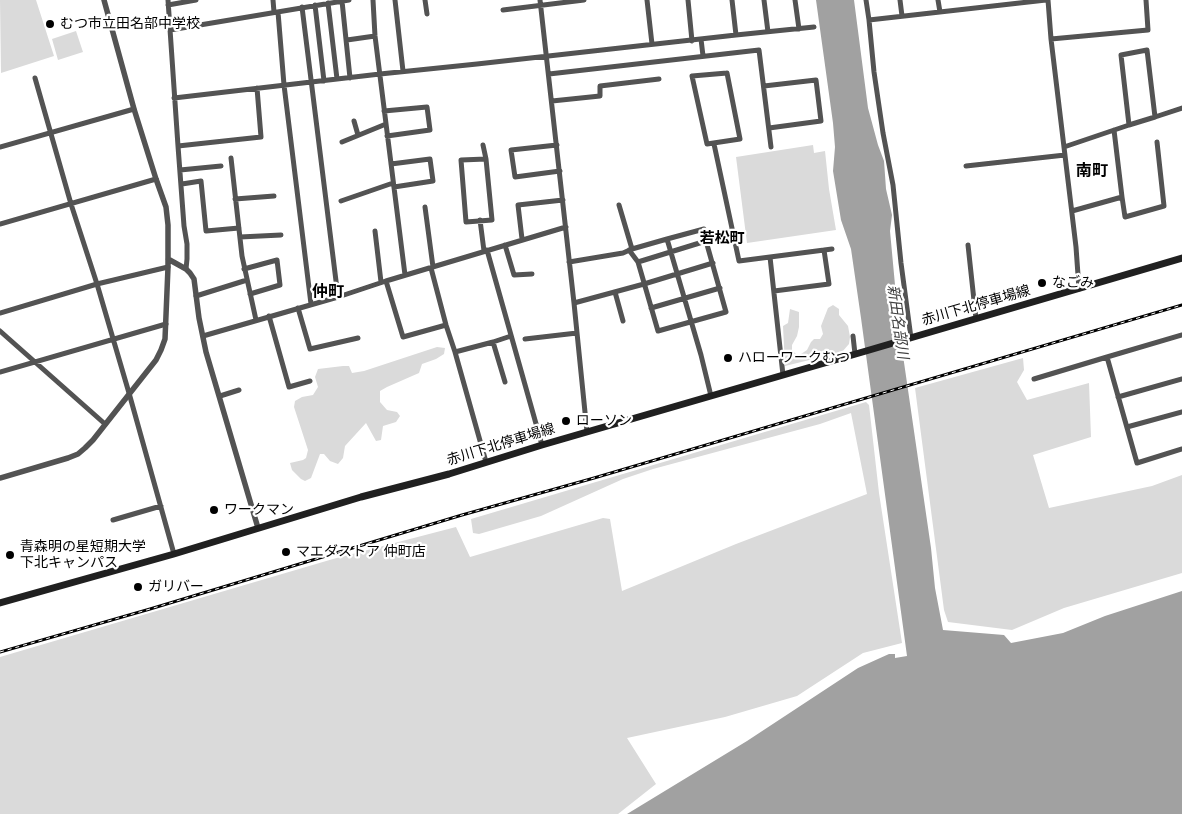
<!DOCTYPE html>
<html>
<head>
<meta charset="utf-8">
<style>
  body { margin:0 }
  canvas { display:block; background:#fff }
</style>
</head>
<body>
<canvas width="1182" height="814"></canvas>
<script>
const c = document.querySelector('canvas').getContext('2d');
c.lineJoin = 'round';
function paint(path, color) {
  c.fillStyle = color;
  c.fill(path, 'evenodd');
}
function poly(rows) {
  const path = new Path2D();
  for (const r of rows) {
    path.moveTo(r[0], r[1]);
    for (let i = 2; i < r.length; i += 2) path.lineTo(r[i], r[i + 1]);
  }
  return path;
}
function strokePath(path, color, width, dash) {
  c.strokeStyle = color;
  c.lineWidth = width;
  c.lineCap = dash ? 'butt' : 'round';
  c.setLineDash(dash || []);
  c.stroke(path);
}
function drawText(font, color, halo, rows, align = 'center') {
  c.font = font + ' "DM Sans","Noto Sans JP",sans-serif';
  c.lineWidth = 4.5;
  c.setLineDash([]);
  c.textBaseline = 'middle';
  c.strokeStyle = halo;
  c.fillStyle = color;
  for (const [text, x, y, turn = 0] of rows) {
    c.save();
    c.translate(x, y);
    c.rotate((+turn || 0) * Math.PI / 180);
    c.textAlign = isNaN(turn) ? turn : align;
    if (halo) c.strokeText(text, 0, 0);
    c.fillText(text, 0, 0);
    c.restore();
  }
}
paint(poly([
  [0,0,36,0,54,56,1,73],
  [76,31,83,52,58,60,52,39],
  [813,145,814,153,825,151,829,189,836,230,747,243,736,157],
  [833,305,839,309,839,315,848,326,850,337,849,344,842,352,785,366,783,326,788,323,790,309,799,312,799,327,797,336,792,345,792,350,796,354,801,354,807,350,811,342,814,339,820,339,823,334,821,326,828,308],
  [437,347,445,348,444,354,436,359,422,364,419,373,387,387,380,391,380,402,387,410,397,412,400,416,396,422,383,426,381,440,376,441,366,423,345,446,343,458,338,464,330,461,324,454,320,454,311,478,305,481,301,479,292,470,290,463,303,460,306,458,308,450,294,407,295,401,302,397,313,395,318,387,315,377,318,369,343,366,349,366,352,373,364,371],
  [1023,358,1024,370,1017,382,1027,400,1089,383,1091,437,1033,455,1049,508,1152,486,1182,475,1182,573,1064,608,1012,630,948,622,944,610,915,388],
  [866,402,869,405,879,493,902,643,863,653,797,696,725,717,627,738,656,784,618,814,0,814,0,657,333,559,456,527,470,557,603,518,610,519,622,591,736,544,867,494,851,413,820,424,653,469,623,479,541,516,479,534,473,533,471,519]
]), '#dadada');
paint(poly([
  [816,0,854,0,868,108,878,145,884,161,886,189,892,215,890,231,899,328,931,548,935,588,943,630,1004,635,1011,643,1063,633,1105,616,1182,591,1182,814,627,814,747,741,858,668,889,654,895,654,895,658,907,656,861,318,851,249,841,220,833,171,835,147,833,123]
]), '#a1a1a1');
strokePath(poly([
  [168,0,178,146,184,226,187,244,187,259,186,269],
  [273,0,274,12],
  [373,0,375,36,405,275],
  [395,0,403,71],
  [425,0,427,14],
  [540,0,574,303,587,432],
  [647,0,652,44],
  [688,0,692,41],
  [732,0,736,35],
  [764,0,768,32],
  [795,0,799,29],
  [866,0,869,20,874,72,883,133,893,185,901,263,911,338],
  [900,0,902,16],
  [938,0,940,12],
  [1048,0,1051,39,1076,247,1079,289],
  [342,1,350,78],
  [328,3,337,79],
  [168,5,196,0],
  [315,5,324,81],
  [302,7,338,297],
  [503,10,584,0],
  [278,12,284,85,311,304],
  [869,20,1046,0],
  [170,30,349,0],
  [701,39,703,56],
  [1051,39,1148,30,1146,0],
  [347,40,375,36],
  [1147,50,1155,117,1129,125,1121,55,1147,50],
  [727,73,740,139,707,144,692,76,727,73],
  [549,74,759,50,771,147],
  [35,78,71,204,97,284,129,393,174,554],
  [764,86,816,80,821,121,769,128],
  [174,98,380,74,477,64,736,35,814,27],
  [552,101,600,96,600,86,659,79],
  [384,111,427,107,430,130,387,136],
  [1155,117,1182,108],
  [354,121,358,135],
  [342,142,386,124],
  [714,144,739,261,832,249],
  [483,145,486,159,492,220,466,222,461,160,486,159],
  [557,145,511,150,515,177,560,171],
  [178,146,261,137,257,88],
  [0,147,134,109],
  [1064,147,1129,125],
  [231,158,242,256,256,320],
  [391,164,430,159,433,181,394,187],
  [966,166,1065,155],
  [180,170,221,166],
  [182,184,201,181,206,231,239,228],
  [1122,197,1125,217,1164,206,1157,142],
  [235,199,274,196],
  [341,201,393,183],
  [619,205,632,249],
  [425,207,433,267],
  [1072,211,1122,197,1114,130],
  [480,220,484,251],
  [0,224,156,179],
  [375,231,381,282],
  [240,237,281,235],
  [522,239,518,205,563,200],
  [667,239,704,229,706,241,726,312,658,331,638,262,706,241],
  [505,245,514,275,532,274],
  [968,245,976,319],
  [487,250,542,445],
  [629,250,638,262],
  [770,257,783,375],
  [569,262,623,253,632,249,667,239,701,355,711,396],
  [431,268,446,325,455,352,486,462],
  [244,269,277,260,280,285,250,294],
  [386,281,403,337,446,325],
  [774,291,829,284,824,250],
  [615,292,623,321],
  [196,296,247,280],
  [574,303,644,284,713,263],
  [298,308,310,349,358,338],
  [651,308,720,288],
  [0,313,97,284,168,267],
  [269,316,289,387,310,381],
  [0,331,105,424],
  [1182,335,1107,357,1137,463,1182,449],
  [203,336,338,297,386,281,566,227],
  [853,336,855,354],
  [525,339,577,333],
  [493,342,505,382],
  [455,352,493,342,511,336],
  [0,372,166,324],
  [1034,379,1107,357],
  [220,396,239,390],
  [1118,397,1182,379],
  [1127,427,1182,412],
  [113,520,161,506]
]), '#535353', 5);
strokePath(poly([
  [168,259,186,269,190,273,194,279,199,318,206,352,258,528],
  [0,478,68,458,78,454,85,448,93,440,156,360,161,350,165,339,168,267,168,225,166,207,156,179,134,109,104,0]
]), '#535353', 5.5);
strokePath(poly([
  [0,603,174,554,361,497,449,474,542,445,866,351,1182,258]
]), '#202020', 7);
const rail = poly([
  [0,652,150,609,462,515,594,478,1182,305]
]);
strokePath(rail, '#000', 3);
strokePath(rail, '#fff', 1, [4]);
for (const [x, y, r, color] of [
  [50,24,5,"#000"],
  [1042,283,5,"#000"],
  [728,358,5,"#000"],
  [566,421,5,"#000"],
  [214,510,5,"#000"],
  [286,552,5,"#000"],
  [10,555,5,"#000"],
  [138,587,5,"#000"]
]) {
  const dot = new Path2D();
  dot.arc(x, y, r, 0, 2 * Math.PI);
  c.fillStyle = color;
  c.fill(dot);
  strokePath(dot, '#fff', 2);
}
drawText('14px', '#000', '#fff', [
  ["むつ市立田名部中学校",60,24],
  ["なごみ",1052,283],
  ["ハローワークむつ",738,358],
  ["ローソン",576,421],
  ["ワークマン",224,510],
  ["青森明の星短期大学",20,547],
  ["下北キャンパス",20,563],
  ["マエダストア 仲町店",296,552],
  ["ガリバー",148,587]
], 'left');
drawText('14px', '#000', '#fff', [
  ["赤川下北停車場線",976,306,-16],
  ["赤川下北停車場線",501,445,-17]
]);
drawText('bold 15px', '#000', '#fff', [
  ["若松町",722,239]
]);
drawText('italic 15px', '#424242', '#fff', [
  ["新田名部川",897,322,82]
]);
drawText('bold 16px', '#000', '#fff', [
  ["南町",1092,172],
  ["仲町",328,293]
]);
</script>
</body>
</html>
